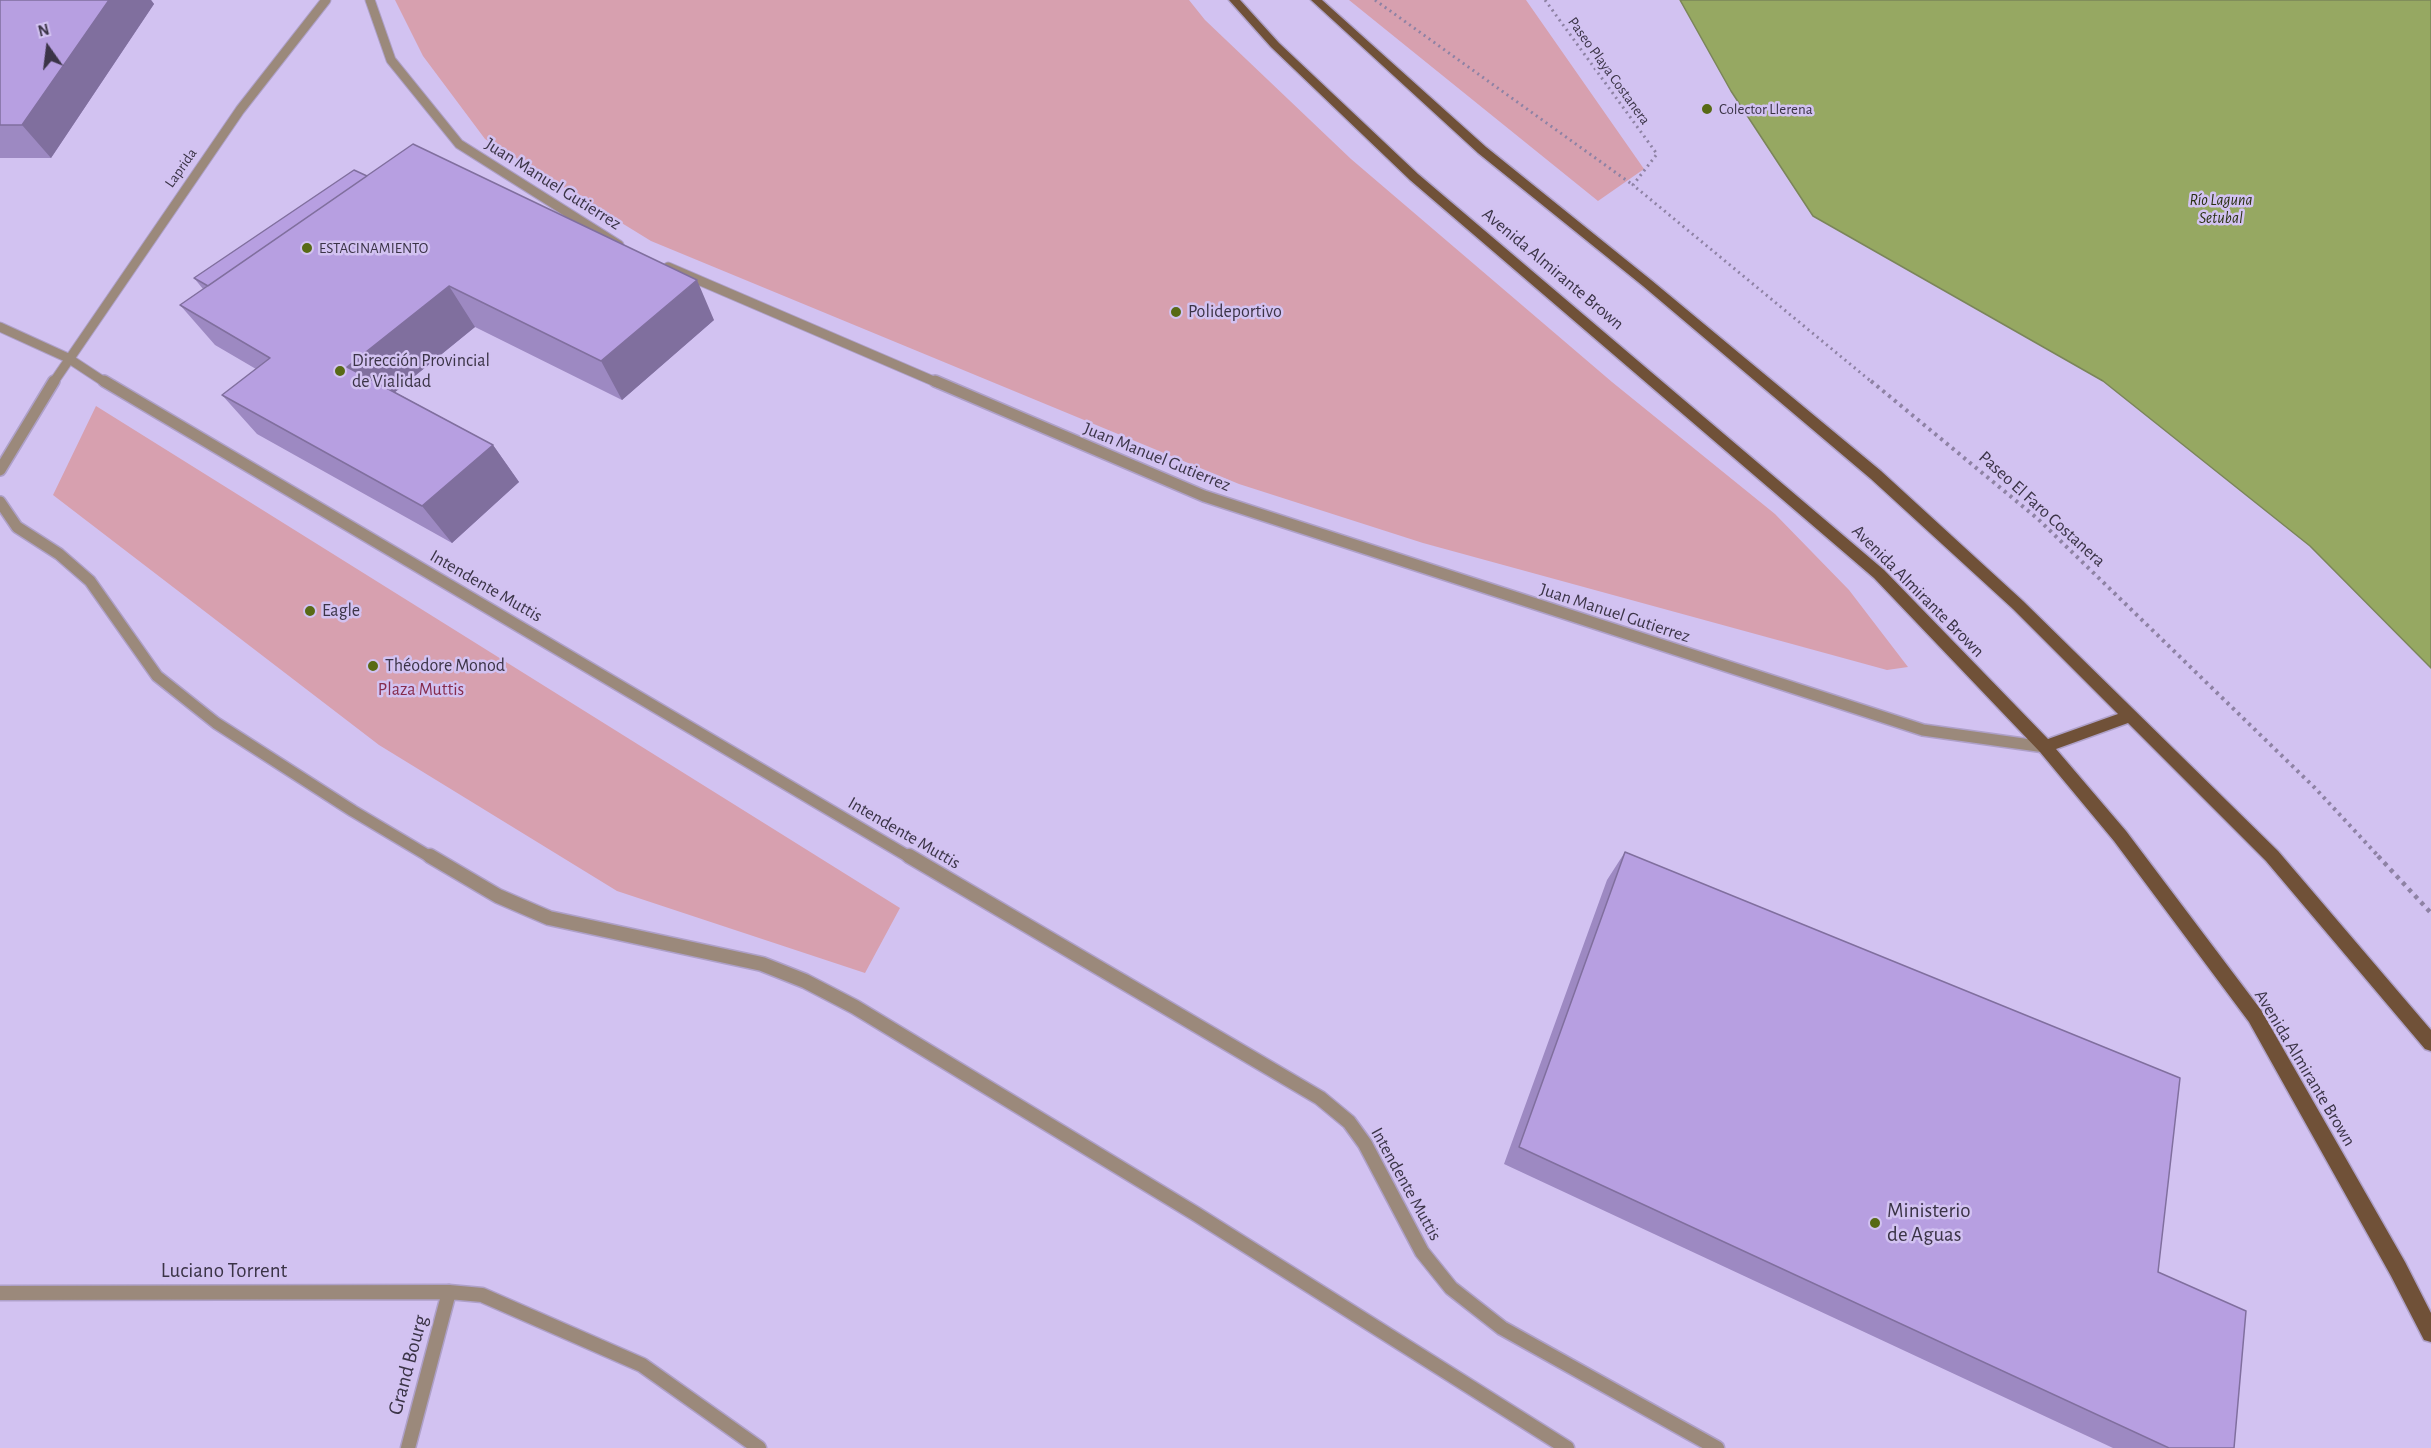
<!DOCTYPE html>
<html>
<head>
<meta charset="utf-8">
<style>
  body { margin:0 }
  #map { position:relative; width:2431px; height:1448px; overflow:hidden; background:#d2c2f1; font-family:"Alegreya Sans",sans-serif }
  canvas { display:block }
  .north { position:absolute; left:18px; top:18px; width:60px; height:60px; -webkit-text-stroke:4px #d2c2f1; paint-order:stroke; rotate:346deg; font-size:16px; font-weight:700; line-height:24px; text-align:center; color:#3b3447 }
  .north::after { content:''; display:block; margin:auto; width:21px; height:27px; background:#3b3447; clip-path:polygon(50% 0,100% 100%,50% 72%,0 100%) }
</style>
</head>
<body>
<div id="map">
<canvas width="2431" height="1448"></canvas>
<div class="north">N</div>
</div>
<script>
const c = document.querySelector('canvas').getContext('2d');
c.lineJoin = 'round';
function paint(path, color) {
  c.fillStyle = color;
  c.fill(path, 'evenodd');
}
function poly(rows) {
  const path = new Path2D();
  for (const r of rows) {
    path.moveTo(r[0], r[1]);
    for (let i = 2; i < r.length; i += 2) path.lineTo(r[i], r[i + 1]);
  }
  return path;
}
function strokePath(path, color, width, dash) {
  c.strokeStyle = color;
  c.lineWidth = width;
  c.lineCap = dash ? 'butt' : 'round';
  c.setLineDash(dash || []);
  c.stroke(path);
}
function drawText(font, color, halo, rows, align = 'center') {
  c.font = font + ' "Alegreya Sans",sans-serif';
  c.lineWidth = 5;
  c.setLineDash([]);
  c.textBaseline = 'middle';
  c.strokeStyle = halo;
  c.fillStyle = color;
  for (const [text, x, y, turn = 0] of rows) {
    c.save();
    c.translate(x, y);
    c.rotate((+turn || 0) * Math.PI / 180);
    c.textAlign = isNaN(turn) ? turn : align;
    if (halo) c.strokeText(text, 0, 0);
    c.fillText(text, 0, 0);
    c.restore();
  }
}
paint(poly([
  [395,0,1189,0,1205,20,1351,159,1612,382,1775,514,1849,590,1908,667,1887,670,1423,543,1239,484,651,241,485,139,423,56],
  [1349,0,1526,0,1644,169,1598,201],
  [96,406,900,908,865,973,617,891,379,745,53,495]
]), '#d7a0af');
const water = poly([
  [1680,0,2431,0,2431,668,2310,546,2103,381,1813,216,1731,91,1680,0]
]);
paint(water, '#96a862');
strokePath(water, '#7b855a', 1.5);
const laneFar1 = poly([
  [370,0,391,60,459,144,619,245],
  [668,267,938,383]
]);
const lane = poly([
  [935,381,1204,496,1923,730,2045,747]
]);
const streetFar2 = poly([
  [0,327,68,358,106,383],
  [53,383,240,110,326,0]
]);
const streetFar1 = poly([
  [104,381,911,858],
  [0,470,54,381],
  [0,502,17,527,59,554,90,581,157,676,216,723,353,811,432,858]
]);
const street = poly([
  [430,856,498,896,549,918,762,964,805,981,855,1007,1196,1214,1567,1448],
  [909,856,1320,1098,1349,1122,1365,1144,1422,1252,1451,1288,1502,1328,1717,1448],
  [0,1293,449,1292,482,1295,642,1365,759,1448],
  [408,1448,449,1292]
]);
const primary = poly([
  [1229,0,1240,0,1279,43,1418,174,1884,570,2048,739,2118,714,2013,609,1871,479,1643,286,1478,153,1311,0,1322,0,1486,147,1651,280,1881,471,2023,601,2278,851,2431,1030,2431,1051,2425,1049,2266,861,2128,723,2056,749,2126,831,2261,1010,2405,1262,2431,1313,2431,1342,2424,1340,2391,1276,2249,1022,2114,841,2040,752,1874,578,1410,180,1271,47,1229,0]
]);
strokePath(laneFar1, '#aea0c8', 11);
strokePath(lane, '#aea0c8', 14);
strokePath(streetFar2, '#aea0c8', 11);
strokePath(streetFar1, '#aea0c8', 14);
strokePath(street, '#aea0c8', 17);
strokePath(primary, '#aea0c8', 3);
strokePath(poly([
  [1375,0,1633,185],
  [1545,0,1657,154,1633,185,1873,383]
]), '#8e82a4', 3, [2, 4]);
strokePath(poly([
  [1871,381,2038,519,2314,787,2380,858]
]), '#8e82a4', 4, [3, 4.5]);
strokePath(poly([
  [2378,856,2431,913]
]), '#8e82a4', 4.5, [4, 5]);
strokePath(laneFar1, '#9b897b', 9);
strokePath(lane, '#9b897b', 11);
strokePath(streetFar2, '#9b897b', 9);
strokePath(streetFar1, '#9b897b', 11);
strokePath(street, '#9b897b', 14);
paint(primary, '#705138');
paint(poly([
  [0,0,151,0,154,4,51,158,0,158],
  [367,176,714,320,622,400,475,327,395,392,493,445,519,482,452,543,257,434,222,395,256,369,215,345,180,305,203,289,194,278],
  [1625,852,2158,1272,2234,1448,2113,1448,1504,1164,1607,880]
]), '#9d89c2');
paint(poly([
  [109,0,151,0,154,4,51,158,22,125],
  [697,280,714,320,622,400,601,361],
  [449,286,475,327,378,406,347,367],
  [493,445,519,482,452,543,422,506]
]), '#806f9e');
const building = poly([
  [0,0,109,0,22,125,0,125,0,0],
  [413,144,697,280,601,361,449,286,347,367,493,445,422,506,222,395,270,358,180,305,413,144],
  [354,170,367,176,208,286,194,278,354,170],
  [1625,852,2180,1078,2158,1272,2246,1311,2234,1448,2169,1448,1519,1147,1625,852]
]);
paint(building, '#b79fe1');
strokePath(building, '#806f9e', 1.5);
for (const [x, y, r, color] of [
  [1707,109,6,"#586a15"],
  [307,248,6,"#586a15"],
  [1176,312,6,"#586a15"],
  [340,371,6,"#586a15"],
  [310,611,6,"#586a15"],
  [373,666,6,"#586a15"],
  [1875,1223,6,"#586a15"]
]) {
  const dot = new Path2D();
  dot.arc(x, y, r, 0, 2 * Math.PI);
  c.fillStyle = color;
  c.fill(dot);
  strokePath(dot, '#d2c2f1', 2);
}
drawText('15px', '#3b3447', '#d2c2f1', [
  ["Paseo Playa Costanera",1609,71,54],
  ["Laprida",181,168,-55]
]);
drawText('15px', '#3b3447', '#d2c2f1', [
  ["Colector Llerena",1719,109],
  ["ESTACINAMIENTO",319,248]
], 'left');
drawText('italic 16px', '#2a3112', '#d2c2f1', [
  ["Río Laguna",2221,200],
  ["Setubal",2221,218]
]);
drawText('18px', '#3b3447', '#d2c2f1', [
  ["Juan Manuel Gutierrez",553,184,32],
  ["Avenida Almirante Brown",1553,269,40],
  ["Juan Manuel Gutierrez",1157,457,22],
  ["Paseo El Faro Costanera",2042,509,42],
  ["Intendente Muttis",486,586,30],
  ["Avenida Almirante Brown",1918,591,45],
  ["Juan Manuel Gutierrez",1615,613,18],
  ["Intendente Muttis",904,833,30],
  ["Avenida Almirante Brown",2305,1068,59],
  ["Intendente Muttis",1406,1184,61]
]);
drawText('18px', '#3b3447', '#d2c2f1', [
  ["Polideportivo",1188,312],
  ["Dirección Provincial",352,361],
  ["de Vialidad",352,382],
  ["Eagle",322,611],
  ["Théodore Monod",385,666]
], 'left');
drawText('18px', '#862c4d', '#d2c2f1', [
  ["Plaza Muttis",421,690]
]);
drawText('21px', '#3b3447', '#d2c2f1', [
  ["Ministerio",1887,1211],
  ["de Aguas",1887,1235]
], 'left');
drawText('21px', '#3b3447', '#d2c2f1', [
  ["Luciano Torrent",224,1271],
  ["Grand Bourg",408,1365,-75]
]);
</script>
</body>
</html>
